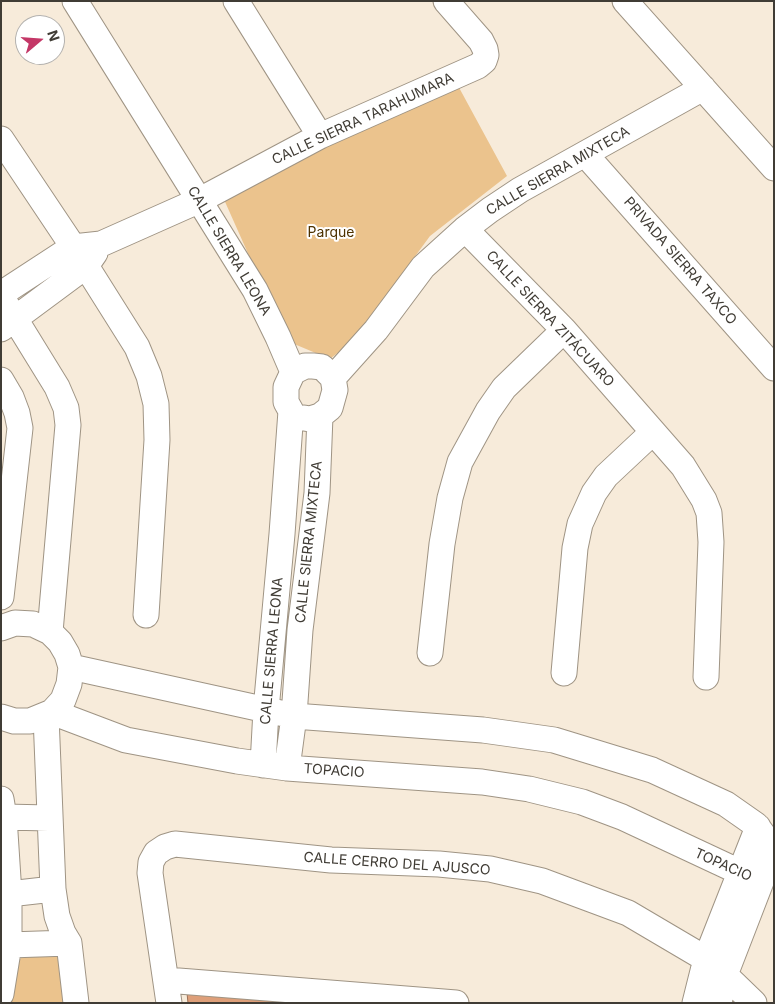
<!DOCTYPE html>
<html>
<head>
<meta charset="utf-8">
<style>
  body { margin:0 }
  #map { position:relative; width:775px; height:1004px; overflow:hidden; background:#f7ebda; font-family:Inter,sans-serif }
  canvas { display:block }
  .frame { position:absolute; inset:0; border:2px solid #403c35; pointer-events:none }
  .north { position:absolute; left:15px; top:15px; width:50px; height:50px; box-sizing:border-box; background:#fff; border:1px solid #b3b1ae; border-radius:50%; rotate:72deg; font-size:14px; font-weight:700; line-height:20px; text-align:center; color:#403c35 }
  .north::after { content:''; display:block; margin:auto; width:18px; height:22px; background:#c43767; clip-path:polygon(50% 0,100% 100%,50% 72%,0 100%) }
</style>
</head>
<body>
<div id="map">
<canvas width="775" height="1004"></canvas>
<div class="frame"></div>
<div class="north">N</div>
</div>
<script>
const c = document.querySelector('canvas').getContext('2d');
c.lineJoin = 'round';
function paint(path, color) {
  c.fillStyle = color;
  c.fill(path, 'evenodd');
}
function poly(rows) {
  const path = new Path2D();
  for (const r of rows) {
    path.moveTo(r[0], r[1]);
    for (let i = 2; i < r.length; i += 2) path.lineTo(r[i], r[i + 1]);
  }
  return path;
}
function strokePath(path, color, width, dash) {
  c.strokeStyle = color;
  c.lineWidth = width;
  c.lineCap = dash ? 'butt' : 'round';
  c.setLineDash(dash || []);
  c.stroke(path);
}
function drawText(font, color, halo, rows, align = 'center') {
  c.font = font + ' Inter,sans-serif';
  c.lineWidth = 4;
  c.setLineDash([]);
  c.textBaseline = 'middle';
  c.strokeStyle = halo;
  c.fillStyle = color;
  for (const [text, x, y, turn = 0] of rows) {
    c.save();
    c.translate(x, y);
    c.rotate((+turn || 0) * Math.PI / 180);
    c.textAlign = isNaN(turn) ? turn : align;
    if (halo) c.strokeText(text, 0, 0);
    c.fillText(text, 0, 0);
    c.restore();
  }
}
paint(poly([
  [456,82,507,176,430,236,380,304,360,335,330,359,287,341,222,195],
  [24,953,59,955,68,1003,10,1003,17,964]
]), '#ebc38d');
const building = poly([
  [187,993,303,1003,188,1003,187,993]
]);
paint(building, '#de9f79');
strokePath(building, '#9b6f55', 1);
const minor = poly([
  [75,1,255,290,278,337,293,372,286,387,286,402,291,411,282,534,266,710,263,765],
  [236,1,320,136],
  [625,1,774,168],
  [1,139,86,266,137,347,149,376,156,404,157,440,146,615],
  [585,154,774,368],
  [465,229,564,330,683,466,704,500,709,513,711,542,706,677],
  [1,294,73,247,101,244,200,200,320,136,478,66,484,61,486,55,485,49,481,41,446,1],
  [1,296,57,387,66,408,68,425,50,632],
  [1,329,86,266,95,253],
  [293,372,305,366,313,366,322,367,333,378],
  [333,378,376,330,423,267,465,229,490,210,520,190,703,88],
  [1,380,11,397,17,413,20,428,1,597],
  [304,418,310,419,320,416,330,408,335,390,333,378],
  [1,628,15,623,33,624,50,632,60,642,67,654,71,667,69,684,63,700,52,712,30,721,14,721,1,717],
  [430,653,442,544,450,498,460,462,488,411,504,388,564,330],
  [71,667,294,716,483,730,554,740,652,770,726,804,756,825,767,840,771,853,769,861,725,975,719,1003],
  [564,673,575,548,580,524,594,493,606,476,653,432],
  [52,712,126,740,237,761,287,768,482,782,529,789,582,802,622,817,761,882],
  [46,716,53,889,57,916,63,933,69,943,76,1003],
  [287,768,294,716,300,630,317,493,320,416],
  [1,799,4,817,9,894,9,945,1,994],
  [4,817,49,818],
  [9,894,53,889],
  [9,945,69,943],
  [166,980,456,1003],
  [169,1003,150,873,151,862,156,853,165,847,175,844,331,860,439,864,490,869,542,881,628,913,706,959,725,975,754,1003],
  [695,1003,706,959,758,827]
]);
strokePath(minor, '#9f9484', 27);
strokePath(minor, '#fff', 25);
drawText('14px', '#403c35', '#fff', [
  ["CALLE SIERRA TARAHUMARA",363,119,-25],
  ["CALLE SIERRA MIXTECA",558,171,-30],
  ["CALLE SIERRA LEONA",229,251,59],
  ["PRIVADA SIERRA TAXCO",680,261,49],
  ["CALLE SIERRA ZITÁCUARO",550,319,47],
  ["CALLE SIERRA MIXTECA",309,542,-84],
  ["CALLE SIERRA LEONA",272,651,-85],
  ["TOPACIO",334,771,4],
  ["CALLE CERRO DEL AJUSCO",397,864,4],
  ["TOPACIO",723,865,24]
]);
drawText('14px', '#4e3200', '#fff', [
  ["Parque",331,233]
]);
</script>
</body>
</html>
